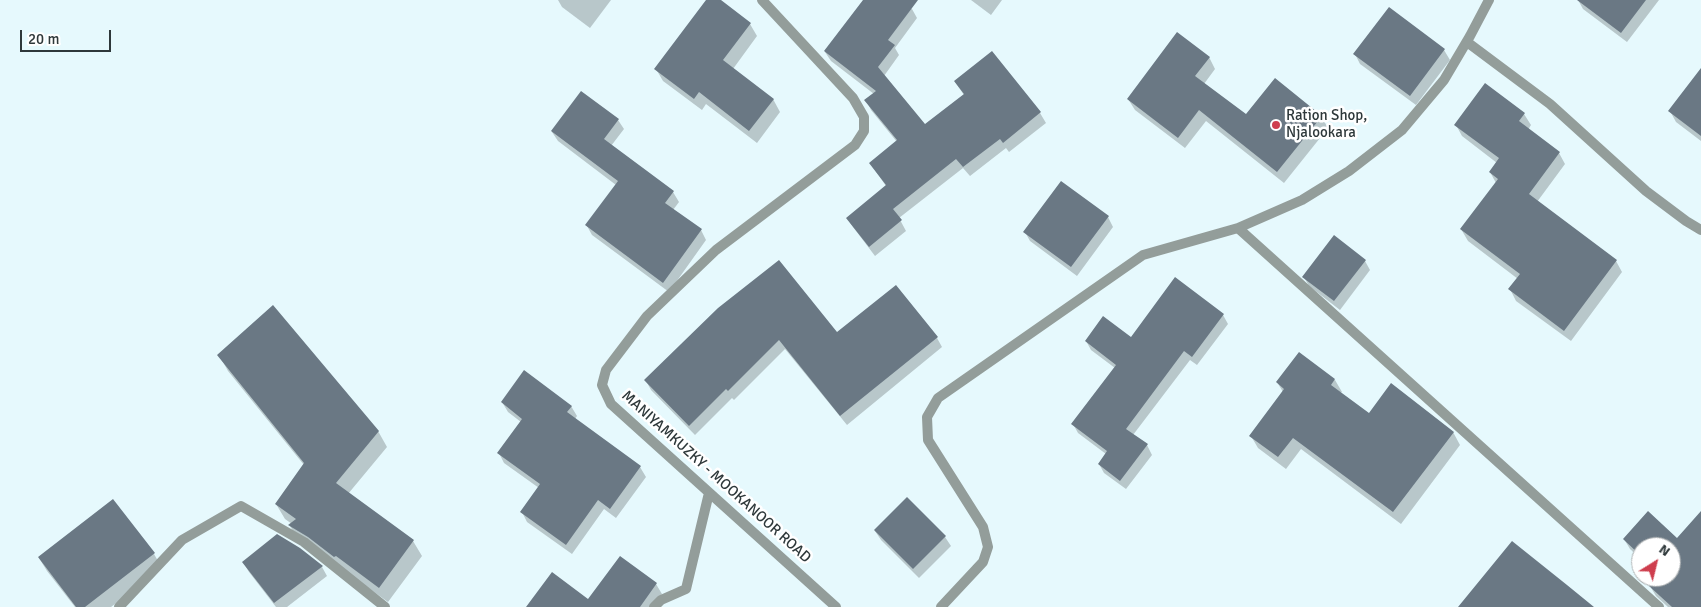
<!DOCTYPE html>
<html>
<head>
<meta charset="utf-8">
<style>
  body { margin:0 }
  #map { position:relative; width:1701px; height:607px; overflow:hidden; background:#e6f9fd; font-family:Signika,sans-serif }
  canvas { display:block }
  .north { position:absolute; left:1631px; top:537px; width:50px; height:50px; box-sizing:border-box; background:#fff; border:1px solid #abafb0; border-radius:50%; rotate:36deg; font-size:14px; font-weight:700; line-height:20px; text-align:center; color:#2e383a }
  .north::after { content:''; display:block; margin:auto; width:18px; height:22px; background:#ce3e4e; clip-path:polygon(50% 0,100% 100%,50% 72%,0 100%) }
  .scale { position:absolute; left:20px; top:30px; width:91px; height:22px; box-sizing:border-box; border:2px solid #2e383a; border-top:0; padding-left:6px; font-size:15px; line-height:18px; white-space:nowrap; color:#2e383a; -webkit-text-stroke:4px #fff; paint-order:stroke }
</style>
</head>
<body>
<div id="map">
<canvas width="1701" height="607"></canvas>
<div class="north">N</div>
<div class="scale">20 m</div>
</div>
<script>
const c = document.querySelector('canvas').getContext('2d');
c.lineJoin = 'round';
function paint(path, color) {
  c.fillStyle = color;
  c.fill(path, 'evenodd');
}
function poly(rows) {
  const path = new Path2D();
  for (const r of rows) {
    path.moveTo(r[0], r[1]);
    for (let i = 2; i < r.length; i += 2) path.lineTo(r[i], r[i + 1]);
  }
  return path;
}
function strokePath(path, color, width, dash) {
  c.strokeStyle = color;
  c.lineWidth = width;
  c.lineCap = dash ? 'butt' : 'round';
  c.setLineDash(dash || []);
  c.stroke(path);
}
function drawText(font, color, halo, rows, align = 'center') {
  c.font = font + ' Signika,sans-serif';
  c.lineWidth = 5;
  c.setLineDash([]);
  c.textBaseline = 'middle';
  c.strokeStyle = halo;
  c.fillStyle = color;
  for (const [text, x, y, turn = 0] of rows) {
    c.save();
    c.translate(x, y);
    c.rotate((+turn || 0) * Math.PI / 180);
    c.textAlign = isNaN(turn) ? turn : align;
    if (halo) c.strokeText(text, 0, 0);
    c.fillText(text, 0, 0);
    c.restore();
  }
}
paint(poly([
  [558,0,611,0,590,28,562,7],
  [708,0,719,0,750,24,757,36,733,69,773,99,780,112,757,143,706,104,702,110,663,81,656,69],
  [864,0,900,0,912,9,917,18,895,48,899,55,884,76,924,126,964,95,955,82,992,53,1040,113,1046,123,1009,152,1006,148,970,176,963,168,899,218,906,231,875,256,853,227,847,218,886,186,870,163,897,142,871,110,866,100,874,94,831,61,825,52],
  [971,0,1002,0,991,15],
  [1578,0,1659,0,1627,42,1583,9],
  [1389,9,1444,50,1450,60,1416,105,1360,64,1355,54],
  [1209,57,1215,69,1204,84,1246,115,1321,116,1328,128,1284,183,1206,121,1185,148,1135,110,1128,99],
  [1701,71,1701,141,1676,122,1670,111],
  [1486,85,1524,114,1531,125,1528,130,1559,153,1565,164,1537,202,1616,261,1622,272,1571,341,1516,301,1510,289,1518,279,1468,241,1461,229,1496,183,1490,172,1497,163,1462,136,1456,125],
  [618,120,624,129,611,146,673,192,679,202,673,210,701,230,706,240,669,292,592,235,587,226,616,185,558,141,552,132],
  [1108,217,1113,227,1077,276,1030,241,1025,232],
  [1365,261,1370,270,1340,310,1309,286,1304,277],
  [719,309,837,334,937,338,942,347,847,425,785,349,734,400,732,398,695,435,651,390,646,381],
  [1223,315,1228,324,1197,365,1190,360,1133,435,1147,445,1152,455,1126,489,1104,473,1099,464,1106,454,1078,433,1073,424,1115,368,1091,350,1086,341,1131,338],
  [219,355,378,431,387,447,348,494,413,541,422,556,388,602,345,571,299,541,290,526,292,524,285,519,276,504,304,465,228,371],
  [1335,380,1342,392,1340,393,1369,415,1453,432,1460,445,1401,524,1301,449,1286,469,1258,448,1251,436,1283,392,1277,382],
  [502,402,571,406,577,416,575,419,640,467,646,477,616,518,604,509,572,554,527,522,522,512,539,488,504,463,499,453,521,422,508,412],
  [113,501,154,554,162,568,111,607,75,607,47,571,39,558],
  [1701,513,1701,607,1668,607,1656,596,1650,586,1659,577,1671,577,1671,547,1641,547,1641,559,1630,549,1624,539,1677,540],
  [875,531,945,537,951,546,919,578,881,540],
  [620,557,656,584,662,594,652,607,635,607],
  [243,562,322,567,327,576,287,607,276,607,249,572]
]), '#0003');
paint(poly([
  [706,0,721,0,751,23,723,60,774,99,749,131,699,92,694,99,654,69],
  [863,0,918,0,888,40,895,45,878,67,925,124,964,94,954,81,992,51,1041,112,1003,143,1000,139,963,167,956,159,893,209,902,220,869,247,846,218,886,185,869,163,897,140,864,100,876,91,824,51],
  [1577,0,1646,0,1621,33],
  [1389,7,1445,49,1410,96,1353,54],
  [1177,32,1210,57,1195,76,1246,114,1275,78,1322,116,1277,172,1199,110,1178,138,1127,99],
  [1701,68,1701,136,1668,111],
  [1485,83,1525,113,1519,121,1560,152,1529,194,1617,260,1564,331,1508,289,1520,274,1460,229,1498,179,1489,172,1499,158,1454,125],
  [581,91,619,119,604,139,674,191,665,203,702,229,663,283,585,225,618,181,551,131],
  [1061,181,1109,216,1071,267,1023,232],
  [1334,235,1366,260,1334,301,1302,277],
  [779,260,837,332,896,285,938,337,840,416,779,340,728,391,726,389,689,426,644,380,718,308],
  [1175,277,1224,314,1192,357,1184,351,1126,429,1148,444,1120,481,1098,464,1107,451,1071,424,1116,365,1085,341,1103,316,1131,337],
  [273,305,379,431,336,483,414,540,379,588,336,556,334,557,308,537,288,525,296,519,275,504,304,463,217,355],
  [1299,352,1335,379,1331,385,1369,413,1391,383,1454,432,1393,512,1293,438,1278,457,1249,436,1284,389,1276,382],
  [524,370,572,406,567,412,641,466,610,509,598,500,566,545,520,512,540,484,497,453,522,419,501,402],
  [907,497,946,536,913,569,874,530],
  [113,499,155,553,85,607,76,607,38,557],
  [1648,511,1677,538,1701,511,1701,607,1672,607,1649,586,1657,577,1671,577,1671,547,1641,547,1641,556,1623,539],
  [277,534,300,548,323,566,274,603,242,562],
  [1512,541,1567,585,1594,607,1458,607],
  [620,556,657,583,640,607,526,607,552,572,588,599]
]), '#6a7884');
strokePath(poly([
  [762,0,853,98,864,117,864,131,855,145,716,250,647,316,606,370,602,385,611,404,836,607],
  [1467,42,1550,104,1646,191,1686,221,1701,230],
  [1238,228,1659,607],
  [119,607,182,540,241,506,304,542,385,607],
  [654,607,661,600,686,589,709,493],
  [941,607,983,562,988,547,983,527,928,440,927,417,938,398,1143,255,1238,228,1302,200,1349,171,1402,130,1444,80,1470,36,1489,0]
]), '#939d9a', 10);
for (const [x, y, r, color] of [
  [1276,125,5,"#ce3e4e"]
]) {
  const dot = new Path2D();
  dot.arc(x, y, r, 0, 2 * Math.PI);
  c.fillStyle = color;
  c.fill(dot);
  strokePath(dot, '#fff', 2);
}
drawText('15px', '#2e383a', '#fff', [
  ["Ration Shop,",1286,116],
  ["Njalookara",1286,133]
], 'left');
drawText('15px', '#2e383a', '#fff', [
  ["MANIYAMKUZKY - MOOKANOOR ROAD",716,477,42]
]);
</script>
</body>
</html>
